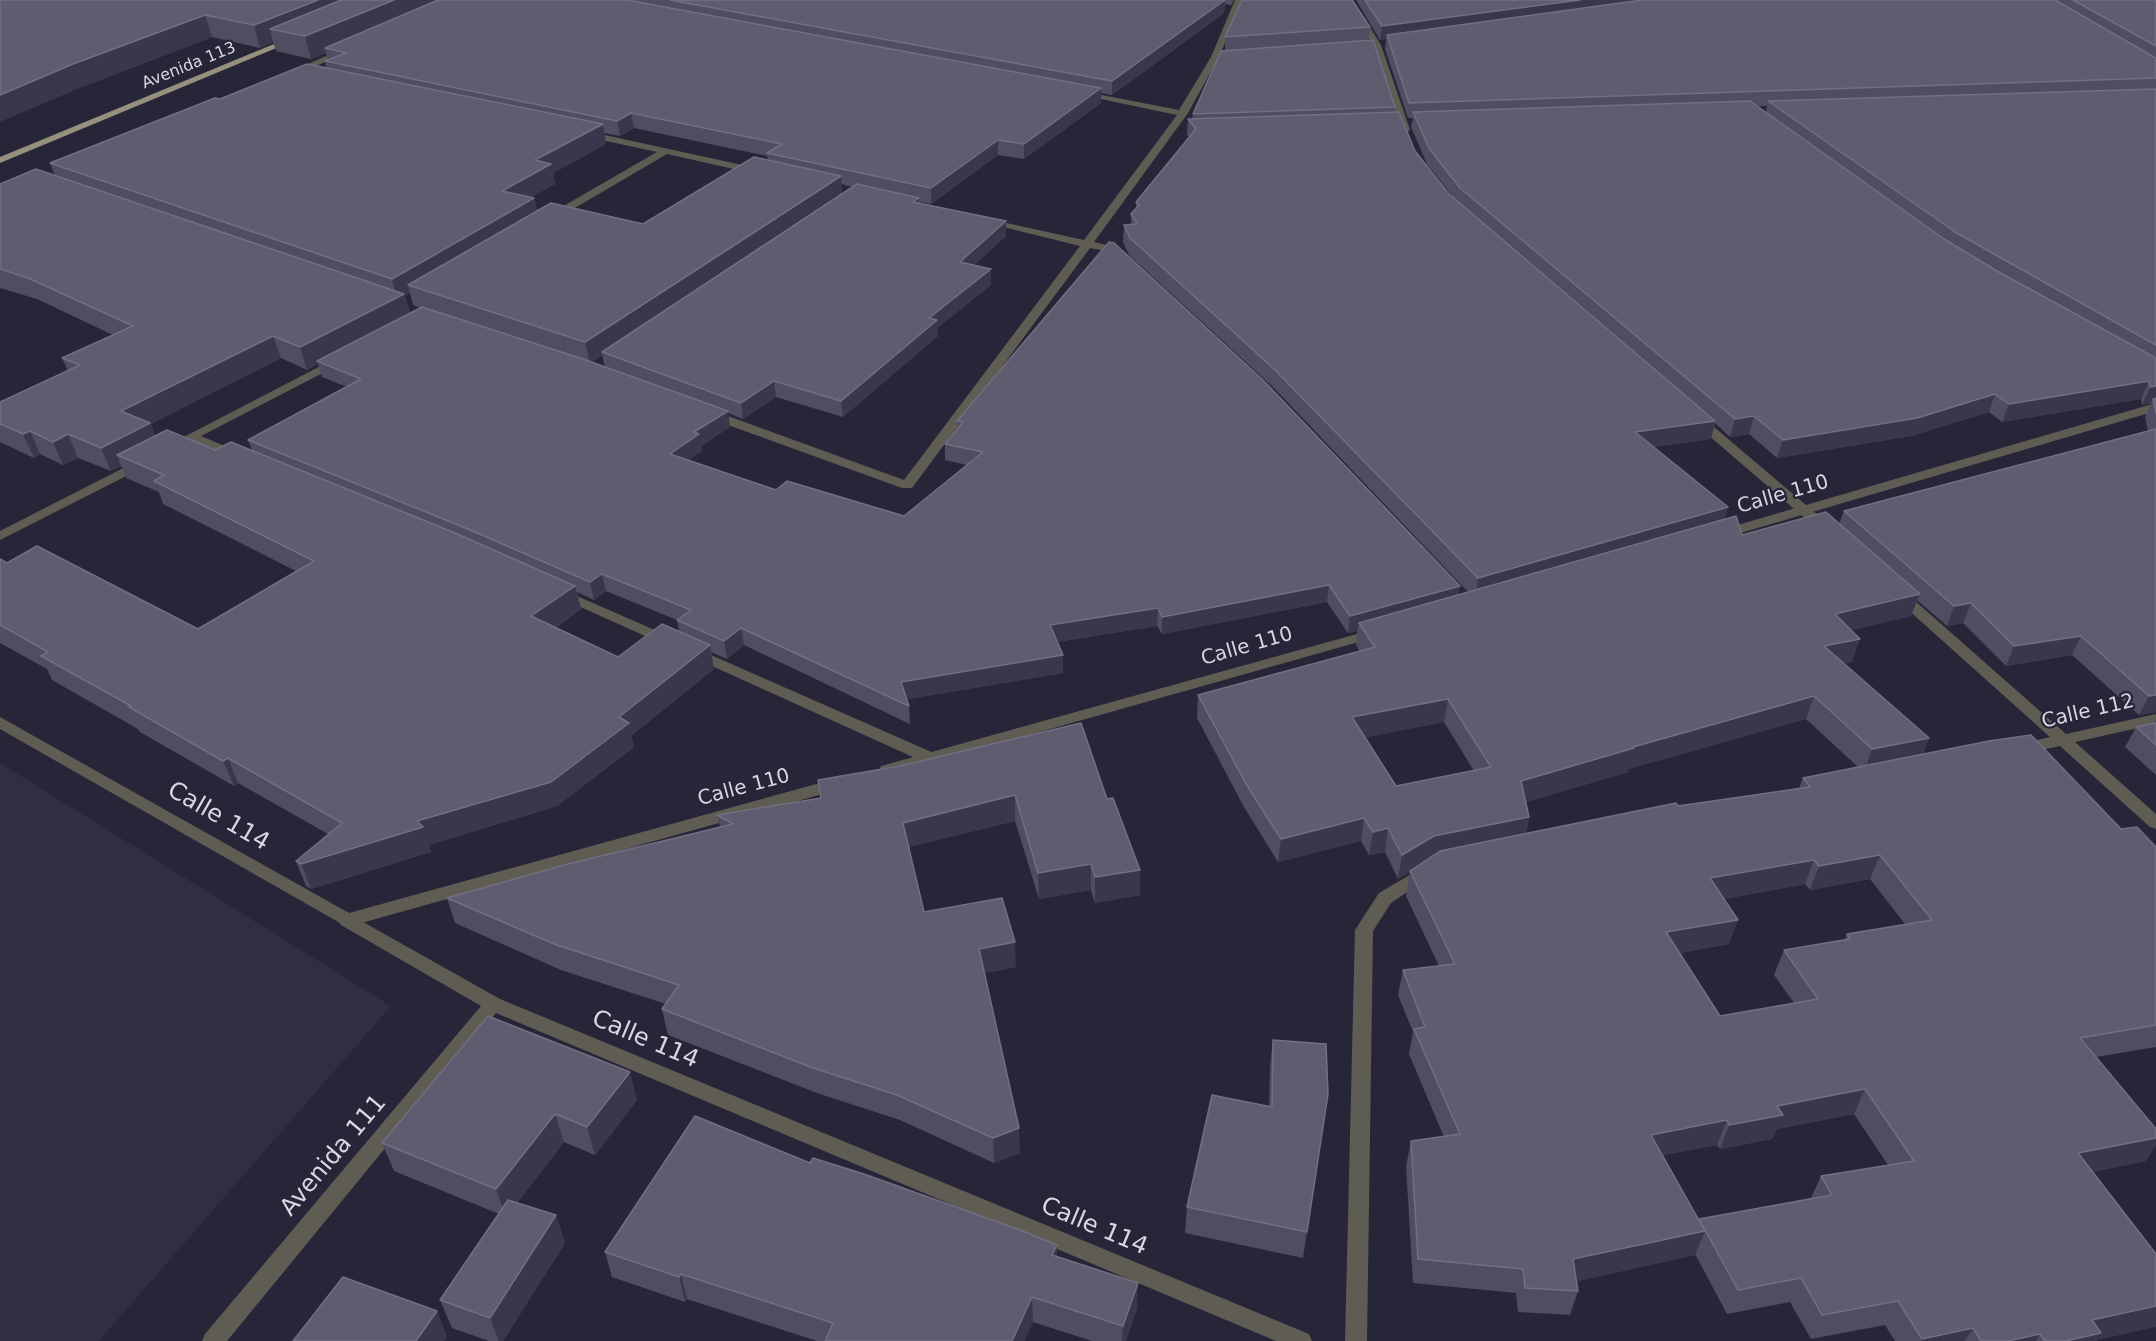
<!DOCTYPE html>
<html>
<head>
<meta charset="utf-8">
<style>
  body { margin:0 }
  canvas { display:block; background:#272538 }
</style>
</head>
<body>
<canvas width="2156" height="1341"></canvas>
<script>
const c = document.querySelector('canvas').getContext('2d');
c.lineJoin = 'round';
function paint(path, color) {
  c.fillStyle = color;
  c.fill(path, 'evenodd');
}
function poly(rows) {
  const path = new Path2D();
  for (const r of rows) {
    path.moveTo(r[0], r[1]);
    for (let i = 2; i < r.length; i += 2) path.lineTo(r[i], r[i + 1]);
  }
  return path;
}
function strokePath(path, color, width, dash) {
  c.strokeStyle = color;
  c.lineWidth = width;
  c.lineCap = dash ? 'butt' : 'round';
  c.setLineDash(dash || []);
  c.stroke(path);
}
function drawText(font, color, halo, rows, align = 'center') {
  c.font = font + ' "DejaVu Sans",sans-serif';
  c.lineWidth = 4.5;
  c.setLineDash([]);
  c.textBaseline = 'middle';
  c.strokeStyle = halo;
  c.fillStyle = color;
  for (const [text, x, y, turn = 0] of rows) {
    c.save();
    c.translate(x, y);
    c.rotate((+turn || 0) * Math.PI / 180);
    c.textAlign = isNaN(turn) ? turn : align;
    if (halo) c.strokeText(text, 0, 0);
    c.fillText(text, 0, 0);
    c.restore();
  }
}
paint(poly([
  [0,763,391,1006,99,1341,0,1341]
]), '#302d45');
paint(poly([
  [1235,0,1243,0,1219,57,1188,113,1094,242,1119,248,1126,255,1121,258,1111,252,1090,248,912,488,902,488,706,417,706,411,714,411,904,480,1080,246,983,222,988,219,1084,240,1177,115,1077,94,1081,91,1179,110,1211,57,1235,0],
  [1345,0,1353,0,1381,45,1410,130,1408,132,1400,130,1373,45,1345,0],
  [344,48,347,49,347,53,297,74,290,72,344,48],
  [586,131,756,168,761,171,756,174,667,154,556,219,548,219,548,215,657,152,583,136,583,132,586,131],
  [338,357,344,361,342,363,201,436,239,452,241,455,239,458,231,458,191,441,182,442,180,439,338,357],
  [1697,415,1701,416,1832,527,1834,530,1832,533,1822,533,1693,422,1691,419,1697,415],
  [141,459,146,460,147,463,146,466,0,540,0,531,141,459],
  [561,589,673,638,675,641,673,644,663,644,556,596,554,593,556,590,561,589],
  [1901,592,1906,593,2066,734,2156,714,2156,724,2075,742,2156,814,2156,829,2150,827,2060,746,2022,754,2016,753,2014,749,2016,745,2050,737,1896,599,1894,596,1901,592],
  [695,648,936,754,938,758,936,762,924,762,690,656,688,653,695,648],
  [1423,867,1429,869,1432,873,1429,877,1391,903,1373,931,1367,1341,1345,1341,1355,930,1379,893,1423,867],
  [347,913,500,999,1309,1334,1312,1341,1276,1341,496,1013,227,1341,202,1341,205,1334,481,1006,341,925,338,920,341,915,347,913]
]), '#5f5d53');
paint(poly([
  [2156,403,2156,411,1727,537,1722,538,1715,534,1717,531,2156,403],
  [1375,629,1382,633,1380,636,887,775,881,774,879,770,881,766,1375,629],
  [0,717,349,913,838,778,844,780,846,784,844,788,347,927,0,729,0,717]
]), '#5f5d53');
paint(poly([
  [291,37,298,39,0,163,0,157,291,37]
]), '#95917d');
paint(poly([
  [394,0,1234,0,1231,5,1225,4,1224,13,1112,95,1101,93,1101,103,1024,159,998,155,931,204,920,202,920,203,1006,236,974,265,991,285,937,328,938,336,843,417,776,397,743,419,728,413,730,427,701,446,702,451,688,460,776,490,904,516,967,465,945,460,945,444,957,428,957,421,1109,242,1459,594,1468,592,1273,387,1129,255,1123,242,1124,225,1131,225,1131,214,1136,209,1136,202,1189,137,1187,135,1188,119,1192,119,1193,114,1225,51,1225,37,1370,27,1368,41,1395,107,1395,112,1415,151,1449,194,1454,198,1427,164,1411,127,1413,118,1408,118,1385,49,1386,39,1380,40,1356,0,2156,0,2156,712,2139,715,2072,655,2006,666,1963,623,1947,626,1917,600,1911,616,1852,630,1852,662,1844,663,1929,738,1923,754,2121,829,2156,847,2156,1047,2096,1057,2146,1161,2092,1172,2097,1340,2096,1341,1895,1341,1885,1325,1811,1339,1790,1302,1727,1314,1695,1254,1695,1255,1577,1281,1578,1291,1570,1315,1518,1312,1516,1293,1413,1283,1406,1166,1411,1141,1444,1137,1409,1054,1413,1032,1398,995,1403,970,1439,966,1406,896,1410,872,1398,879,1385,852,1369,855,1361,841,1278,862,1244,807,1197,718,1198,695,1360,652,1356,645,1357,631,1348,633,1327,602,1162,634,1157,626,1057,642,1063,655,1063,673,907,699,909,706,910,724,744,645,727,659,711,652,714,669,631,736,634,747,557,806,429,845,431,852,311,889,306,886,296,861,328,834,238,783,234,786,140,732,138,729,52,680,47,669,0,643,0,559,7,563,198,629,296,571,163,504,159,492,126,478,121,466,111,471,78,458,63,465,40,454,34,458,0,442,0,402,68,371,62,358,113,335,37,299,0,288,0,184,55,176,50,163,220,99,326,68,325,61,328,60,326,53,311,59,276,51,273,42,260,48,212,37,82,87,0,1],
  [1756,106,1767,106,1766,113],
  [634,128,767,156,768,160,643,224,537,211,534,198,531,197,555,184,553,173,606,144,604,133,620,136],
  [841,184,853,187,842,194],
  [410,293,413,305,420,308,410,313,405,296],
  [602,355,605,367,592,362],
  [281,358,307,370,318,364,322,377,347,387,248,440,252,450,215,450,155,436,151,424],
  [2141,399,2142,405,2151,403,2145,417,2148,431,1844,511,1839,524,1742,535,1654,447,1711,439,1715,423,1730,437,1749,434,1777,458,1911,436,1989,412,2002,422],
  [606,591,677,620,679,631,618,657,555,628,581,609,577,592,594,600],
  [1806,719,1858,767,1803,778,1799,788,1678,806,1526,833,1529,817,1526,802,1628,772,1628,769],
  [1444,722,1474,771,1396,786,1365,737],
  [1870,879,1905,924,1847,934,1845,939,1784,950,1774,975,1794,1003,1720,1016,1680,953,1729,944,1724,899,1805,884,1810,890],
  [1854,1114,1888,1165,1821,1176,1811,1198,1699,1219,1699,1220,1663,1155,1717,1145,1720,1149,1772,1139,1777,1129],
  [2156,719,2156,775,2125,747,2136,727,2154,723],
  [1081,723,1140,895,1095,903,1091,890,1039,899,1015,821,908,847,924,912,1016,967,984,973,1020,1153,994,1163,900,1120,817,1093,668,1035,662,1009,666,1004,561,970,455,923,447,898,720,827,717,815,820,798,818,780,900,766],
  [1273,1040,1328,1094,1303,1258,1185,1233,1187,1207,1269,1107,1270,1066],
  [637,1100,595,1155,564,1142,517,1203,556,1215,565,1243,503,1341,489,1341,452,1328,440,1300,499,1214,394,1171,382,1143],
  [810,1163,1057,1257,1137,1308,1126,1341,1092,1341,1033,1322,1024,1341,817,1341,687,1299,685,1302,612,1277,605,1252]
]), '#4f4d61');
paint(poly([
  [318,0,376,0,270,29,273,42,260,48,254,25],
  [394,0,450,0,325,48,326,53,311,59,305,36],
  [1225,0,1224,13,1112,95,1112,81],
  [1580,0,1681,0,1387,35,1386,39,1380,40,1382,26],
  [205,15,212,37,82,87,0,122,0,95,73,64],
  [1101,88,1101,103,1024,159,1024,144],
  [631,113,634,128,620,136,617,121],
  [603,124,606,144,553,173,555,184,507,211,502,191,535,160],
  [998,140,998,155,931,204,931,188],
  [841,176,842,195,602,352,602,355,590,364,585,342],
  [534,198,538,219,408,285,410,293,405,296,410,316,317,361,318,364,307,370,300,347,397,298,392,279],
  [919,198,920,212,913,202],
  [1006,221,1006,236,961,277,960,262],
  [991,269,991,285,937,328,938,336,843,417,841,401,929,318],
  [273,336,281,358,151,424,159,446,117,455,121,466,111,471,101,448,121,411],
  [774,381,776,397,743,419,741,403],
  [2149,381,2141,399,2002,422,2009,404],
  [2156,386,2156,402,2153,399,2151,403,2142,405,2150,387],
  [1995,394,1989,412,1911,436,1777,458,1783,440],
  [728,411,730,427,701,446,702,451,673,471,670,454,694,432],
  [1754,416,1749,434,1730,437,1735,419],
  [1715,421,1711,439,1630,450,1635,432],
  [30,431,40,454,34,458,23,434],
  [68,434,78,458,63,465,53,442],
  [1728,507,1723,526,1475,598,1478,578],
  [602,574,606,591,594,600,590,582],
  [1329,585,1327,602,1162,634,1162,617],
  [575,586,581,609,537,640,531,616],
  [1460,586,1457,603,1359,623,1357,631,1348,633,1350,616],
  [1920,594,1911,616,1827,636,1835,614],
  [1971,603,1963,623,1947,626,1954,606],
  [1158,608,1157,626,1050,643,1050,625],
  [741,628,744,645,727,659,724,641],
  [2081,636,2072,655,2006,666,2014,646],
  [1860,639,1852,662,1816,669,1824,646],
  [710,645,714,669,631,736,634,747,557,806,429,845,431,852,311,889,301,864,417,821,619,717],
  [1063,655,1063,673,903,700,901,682],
  [2156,695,2156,712,2139,715,2149,696],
  [1814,696,1806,719,1628,769,1628,772,1516,805,1521,781,1633,747],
  [1448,699,1444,722,1349,741,1352,717],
  [1929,738,1920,761,1864,772,1872,749],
  [228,758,238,783,234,786,223,761],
  [1015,795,1015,821,905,848,903,823],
  [1529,817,1524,841,1430,860,1398,879,1402,855,1434,836],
  [1364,818,1361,841,1278,862,1281,839],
  [1388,828,1385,852,1369,855,1373,832],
  [1880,855,1870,879,1810,890,1819,866],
  [1814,860,1805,884,1702,903,1710,878],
  [1091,864,1091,890,1039,899,1038,873],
  [1140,870,1140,895,1095,903,1095,877],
  [1738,920,1729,944,1659,957,1666,932],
  [1015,942,1016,967,980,974,979,949],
  [630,1072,637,1100,595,1155,587,1127],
  [1865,1089,1854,1114,1777,1129,1772,1139,1720,1149,1729,1125,1777,1106],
  [555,1114,564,1142,506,1217,496,1189],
  [1727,1120,1717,1145,1643,1159,1651,1135],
  [1019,1128,1020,1153,994,1163,993,1138],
  [2156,1138,2156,1146,2146,1161,2063,1178,2078,1153],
  [556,1215,565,1243,503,1341,499,1341,490,1318],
  [1705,1231,1695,1255,1565,1284,1573,1259],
  [1057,1245,1057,1270,1052,1255],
  [681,1274,687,1299,685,1302,679,1277],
  [1138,1283,1137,1308,1126,1341,1122,1341,1123,1326],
  [1032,1297,1033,1322,1024,1341,1012,1341],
  [2156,1306,2156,1327,2097,1340,2096,1341,2066,1341,2092,1320],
  [437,1311,447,1336,444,1341,416,1341],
  [1973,1328,1965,1341,1921,1341,1922,1339],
  [2040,1334,2036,1341,2008,1341]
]), '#39374b');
const building = poly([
  [2,0,318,0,254,25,205,15,73,64,0,95,0,1,2,0],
  [341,0,394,0,305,36,270,29,341,0],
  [438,0,627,0,1101,88,1024,144,998,140,931,188,767,153,782,144,631,113,617,121,325,61,346,53,325,48,438,0],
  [670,0,1225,0,1112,81,670,0],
  [1242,0,1352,0,1370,27,1225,37,1242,0],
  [1365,0,1580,0,1382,26,1365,0],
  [1642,0,2055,0,2156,58,2156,78,1409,103,1387,35,1642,0],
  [2073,0,2156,0,2156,46,2073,0],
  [1373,40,1395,107,1193,114,1221,51,1373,40],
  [307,64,603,124,535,160,551,164,502,191,534,198,392,279,50,163,215,98,220,99,307,64],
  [2156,89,2156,345,1955,232,1768,101,2156,89],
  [1750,101,1944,239,1997,271,2156,358,2156,386,2150,387,2149,381,2009,404,1995,394,1917,418,1783,440,1754,416,1735,419,1460,188,1429,148,1413,112,1750,101],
  [1399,112,1415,151,1449,194,1715,421,1635,432,1728,507,1478,578,1274,369,1130,238,1124,225,1137,224,1131,214,1139,205,1136,202,1196,129,1188,119,1399,112],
  [754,157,841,176,585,342,408,285,551,203,643,224,754,157],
  [36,169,404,294,300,347,273,336,121,411,150,423,101,448,68,434,53,442,30,431,23,434,0,424,0,402,80,365,62,358,133,326,28,278,0,269,0,184,36,169],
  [857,184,919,198,913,202,1006,221,960,262,991,269,929,318,937,320,841,401,774,381,741,403,602,352,857,184],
  [1109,242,1114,243,1263,380,1460,586,1350,616,1329,585,1162,617,1158,608,1050,625,1063,655,901,682,909,706,741,628,724,641,677,620,691,610,602,574,590,582,468,529,248,440,361,379,317,361,422,307,583,359,728,411,694,432,699,434,670,454,776,490,787,481,904,516,983,452,945,444,963,422,957,421,1109,242],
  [2156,398,2156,413,2153,399,2156,398],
  [2156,429,2156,695,2149,696,2081,636,2014,646,1971,603,1954,606,1844,511,2156,429],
  [167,430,215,450,231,442,455,533,575,586,531,616,618,657,662,624,710,645,619,717,629,723,551,782,417,821,423,827,301,864,296,861,342,823,228,758,223,761,129,707,131,706,41,656,48,652,0,625,0,559,7,563,37,546,198,629,314,561,154,481,164,475,117,455,167,430],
  [1826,512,1920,594,1835,614,1860,639,1824,646,1929,738,1872,749,1814,696,1633,747,1634,748,1521,781,1529,817,1434,836,1402,855,1388,828,1373,832,1364,818,1281,839,1246,784,1198,695,1375,647,1359,623,1736,516,1742,535,1826,512],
  [1448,699,1491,767,1396,786,1352,717,1448,699],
  [1081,723,1107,799,1113,798,1140,870,1095,877,1091,864,1038,873,1015,795,903,823,924,912,1002,898,1015,942,979,949,1019,1128,993,1138,897,1095,813,1068,662,1009,679,985,554,944,447,898,568,864,733,824,717,815,821,798,818,780,900,766,1081,723],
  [2156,723,2156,745,2136,727,2156,723],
  [2031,735,2121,829,2137,827,2156,847,2156,1025,2080,1038,2156,1129,2156,1138,2078,1153,2156,1254,2156,1306,2092,1320,2101,1333,2066,1341,2045,1341,2040,1334,2008,1341,1981,1341,1973,1328,1922,1339,1898,1301,1822,1315,1801,1278,1738,1290,1699,1219,1832,1195,1821,1176,1914,1161,1865,1089,1777,1106,1783,1115,1729,1125,1727,1120,1651,1135,1705,1231,1573,1259,1578,1291,1525,1288,1523,1269,1418,1259,1411,1141,1460,1134,1414,1029,1425,1027,1403,970,1455,964,1410,871,1440,851,1676,803,1678,806,1810,787,1803,778,1989,741,2031,735],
  [1880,855,1932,920,1847,934,1850,939,1784,950,1818,999,1720,1016,1666,932,1738,920,1710,878,1814,860,1819,866,1880,855],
  [488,1016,630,1072,587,1127,555,1114,496,1189,382,1143,488,1016],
  [1273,1040,1326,1044,1328,1094,1307,1232,1187,1207,1212,1095,1272,1107,1273,1040],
  [695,1116,810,1163,813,1158,864,1174,1020,1230,1057,1245,1052,1255,1138,1283,1123,1326,1032,1297,1012,1341,825,1341,833,1323,681,1274,679,1277,605,1252,695,1116],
  [508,1200,556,1215,490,1318,440,1300,508,1200],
  [343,1277,437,1311,416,1341,293,1341,343,1277]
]);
paint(building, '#5e5c6f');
strokePath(building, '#716f81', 1.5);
drawText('16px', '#d8d7e3', '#272538', [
  ["Avenida 113",189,66,-22]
]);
drawText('20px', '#d8d7e3', '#272538', [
  ["Calle 110",1783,495,-16],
  ["Calle 110",1247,647,-16],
  ["Calle 112",2088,712,-13],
  ["Calle 110",744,788,-15]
]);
drawText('24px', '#d8d7e3', '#272538', [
  ["Calle 114",218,817,30],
  ["Calle 114",645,1040,23],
  ["Avenida 111",334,1156,-50],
  ["Calle 114",1094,1227,23]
]);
</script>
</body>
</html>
